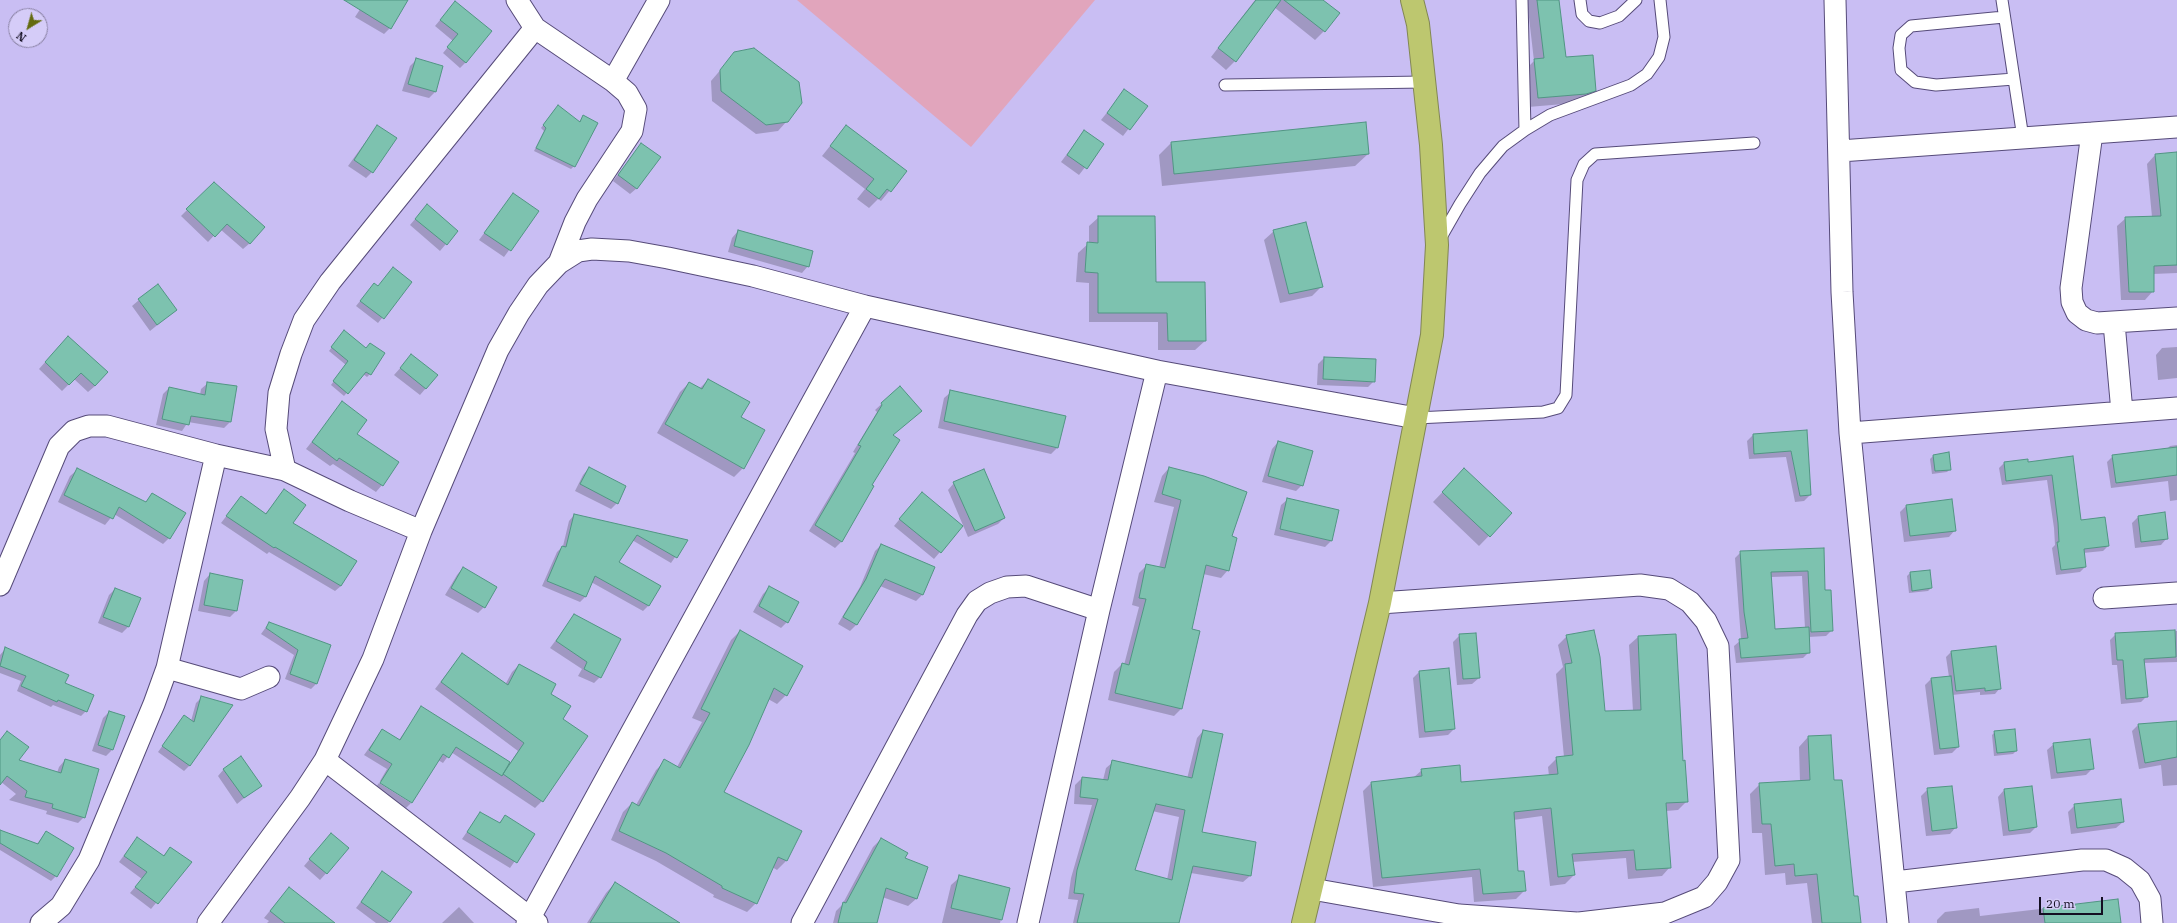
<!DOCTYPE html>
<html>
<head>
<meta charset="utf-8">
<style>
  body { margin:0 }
  #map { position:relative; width:2177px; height:923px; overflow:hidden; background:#c9bef3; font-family:"IBM Plex Serif",serif }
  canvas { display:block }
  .north { position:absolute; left:8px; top:8px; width:40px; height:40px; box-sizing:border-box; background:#d5ccf8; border:1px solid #8880a2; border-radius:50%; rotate:217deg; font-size:11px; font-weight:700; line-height:16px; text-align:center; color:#140f22 }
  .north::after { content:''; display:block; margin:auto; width:14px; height:18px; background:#646b0f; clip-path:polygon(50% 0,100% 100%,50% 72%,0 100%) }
  .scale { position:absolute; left:2039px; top:897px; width:64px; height:18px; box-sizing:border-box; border:2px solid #140f22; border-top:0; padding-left:5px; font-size:12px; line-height:14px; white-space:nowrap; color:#140f22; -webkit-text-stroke:3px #d5ccf8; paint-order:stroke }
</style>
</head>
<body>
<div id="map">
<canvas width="2177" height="923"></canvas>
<div class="north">N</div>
<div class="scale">20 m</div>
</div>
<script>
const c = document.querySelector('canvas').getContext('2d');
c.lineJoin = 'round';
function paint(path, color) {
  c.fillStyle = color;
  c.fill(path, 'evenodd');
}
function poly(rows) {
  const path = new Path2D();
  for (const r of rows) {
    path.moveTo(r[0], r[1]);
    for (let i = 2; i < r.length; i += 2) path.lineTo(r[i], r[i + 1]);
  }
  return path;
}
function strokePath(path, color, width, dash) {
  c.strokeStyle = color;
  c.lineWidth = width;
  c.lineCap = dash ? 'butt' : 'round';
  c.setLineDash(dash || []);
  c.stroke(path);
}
paint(poly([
  [797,0,1095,0,971,147]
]), '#e1a5bc');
paint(poly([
  [366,0,407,0,390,28,384,34,355,17],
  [1255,0,1322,0,1324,31,1315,40,1274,7,1235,61,1226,70,1211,57],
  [1527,0,1558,0,1565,58,1595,90,1585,100,1576,103,1528,107,1525,70,1534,61],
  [455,2,466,62,460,68,443,53,453,41,435,26],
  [735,53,787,121,778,131,756,134,712,101,711,81],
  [416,60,442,67,435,92,429,98,402,91,410,66],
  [1125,90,1146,106,1123,136,1101,120],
  [555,109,579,122,583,116,574,166,571,169,534,151,544,131,541,128],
  [377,126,372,172,366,178,348,166],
  [846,126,906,171,881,201,878,199,869,208,857,199,865,189,822,156],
  [1084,131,1103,144,1079,175,1061,162],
  [1171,143,1368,154,1355,166,1162,186,1159,155],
  [641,144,637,188,630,194,613,181],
  [2177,153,2177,273,2153,274,2153,291,2145,300,2121,300,2117,226,2126,218,2152,217,2147,164,2155,155],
  [214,183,250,243,243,249,220,229,208,242,181,216],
  [513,194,538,211,504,257,479,240],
  [421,212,457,231,440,251,410,225],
  [1099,217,1205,341,1195,350,1158,350,1158,322,1089,322,1089,283,1076,282,1078,253,1089,243,1089,226],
  [738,231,808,266,802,273,728,252,732,238],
  [1274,231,1322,286,1312,296,1280,303,1264,240],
  [411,282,378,323,356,306,374,284,378,287],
  [139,300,176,310,150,331,132,306],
  [342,334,370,374,367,377,363,374,344,396,331,385,346,365,329,351],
  [62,343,95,386,88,392,74,379,62,391,39,369],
  [2177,347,2177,378,2158,380,2156,355,2162,348],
  [411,356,426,388,420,395,394,375],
  [1324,358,1374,381,1368,387,1317,385,1318,364],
  [708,380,740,418,763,430,743,468,734,477,657,433,680,392,689,383,699,389],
  [208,383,230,422,224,428,188,422,182,431,156,425,163,394,169,388,200,395,201,389],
  [900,387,892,436,871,485,842,541,835,548,809,531,855,453,853,452,877,412,875,410],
  [951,392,1057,448,1051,454,938,428,944,398],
  [342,403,355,435,382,485,376,492,333,464,330,466,306,449],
  [1806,431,1810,495,1804,501,1795,502,1786,457,1749,459,1747,441,1753,435],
  [1278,442,1302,485,1296,491,1262,482,1272,449],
  [2177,445,2177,500,2170,501,2168,481,2111,488,2107,462,2113,456,2166,450,2170,446],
  [1948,454,1950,469,1947,472,1932,474,1930,459,1933,456],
  [2072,457,2080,521,2108,546,2103,551,2083,553,2085,567,2080,572,2056,575,2052,548,2055,545,2054,528,2047,480,2002,485,1999,468,2004,463,2027,463],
  [589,468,617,503,611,509,575,491,583,475],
  [1169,468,1231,537,1228,570,1221,578,1203,574,1191,630,1182,708,1174,716,1108,700,1114,672,1122,664,1124,665,1139,607,1132,605,1139,573,1147,565,1159,568,1174,507,1154,502,1162,476],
  [77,470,145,503,153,494,169,538,163,544,114,514,105,525,58,502,70,476],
  [1455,479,1511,513,1479,546,1433,502],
  [954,483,1004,518,998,524,968,537,948,490],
  [285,490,291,523,341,586,335,591,269,552,267,554,221,523,241,497,265,514],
  [916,499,962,526,934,559,894,526],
  [1288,499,1338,511,1331,541,1325,547,1274,535,1281,505],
  [1906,506,1955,530,1949,537,1904,542,1900,512],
  [574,515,686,541,671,563,632,540,618,563,660,586,648,606,643,611,591,582,585,597,580,602,542,586,557,552,563,546,569,521],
  [2139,516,2167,538,2161,545,2135,548,2132,523],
  [881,545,934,567,922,595,916,601,880,586,856,625,850,631,838,624,860,587,875,551],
  [1823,549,1824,591,1832,630,1826,636,1808,637,1809,652,1803,658,1736,663,1734,646,1741,640,1735,558,1741,552],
  [1802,576,1805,628,1774,630,1771,577],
  [463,568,484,607,478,613,445,595,457,575],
  [1910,573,1931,588,1928,591,1909,593,1907,576],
  [210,574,242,580,236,611,230,617,198,611,204,581],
  [770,587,787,622,781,628,753,612,763,594],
  [115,589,140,598,128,627,122,633,98,623,109,595],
  [574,616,600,677,594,683,578,676,582,669,550,648],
  [269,623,330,645,317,683,311,689,285,679,294,655,261,634],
  [740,631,786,695,777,704,768,699,722,792,801,832,786,861,777,870,772,867,756,903,747,912,713,897,714,895,656,861,611,840,623,812,632,803,636,805,656,770,665,761,677,767,702,722,692,718,731,640],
  [2177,631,2177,662,2143,663,2146,697,2141,702,2121,704,2117,665,2112,665,2110,640,2116,634],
  [1460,635,1479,678,1472,684,1457,685,1453,642],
  [1676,635,1682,762,1687,801,1678,810,1666,811,1670,867,1662,876,1628,879,1626,858,1572,862,1574,875,1565,884,1550,886,1542,816,1513,820,1517,872,1525,890,1516,899,1474,902,1472,877,1373,887,1363,791,1372,782,1413,778,1422,770,1461,783,1549,776,1548,767,1557,758,1564,757,1556,674,1563,667,1558,645,1567,636,1604,712,1633,711,1629,645,1638,637],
  [5,649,64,684,86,711,81,716,53,705,51,707,17,691,21,681,0,673,0,655],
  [1951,652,2000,688,1995,694,1980,695,1980,692,1952,695,1958,747,1952,753,1934,755,1925,685,1931,679,1949,677,1946,657],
  [462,654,505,685,512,672,519,665,562,720,542,801,535,808,451,752,443,763,438,760,412,802,380,781,387,769,364,755,382,730,399,740,421,708,510,763,518,751,435,689],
  [1448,669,1454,729,1448,735,1419,738,1413,678,1419,672],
  [202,697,190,765,184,771,158,752,184,716,191,721,196,703],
  [109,712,112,750,106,756,92,751,103,718],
  [2177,722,2177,785,2163,786,2161,765,2139,769,2132,731,2138,725],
  [1203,731,1200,833,1250,876,1243,882,1191,873,1135,923,1073,923,1078,900,1068,899,1071,878,1092,805,1074,804,1075,785,1082,778,1103,780,1106,768,1113,762,1187,779,1197,738],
  [1152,811,1179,817,1167,880,1134,871],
  [8,732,17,761,57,773,59,767,65,760,84,817,78,823,46,814,47,811,9,800,16,794,0,781,0,740],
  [1995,732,2016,751,2013,754,1994,756,1992,735],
  [1808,737,1833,782,1854,897,1860,923,1812,923,1807,883,1786,885,1785,873,1765,875,1762,833,1752,833,1750,794,1760,784,1800,782,1799,747],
  [2054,744,2093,768,2086,775,2051,779,2047,750],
  [224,769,260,785,237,804,218,776],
  [379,783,411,803,406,808,375,788],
  [1928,789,1956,827,1950,834,1926,836,1921,796],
  [2004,790,2036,827,2030,833,2003,836,1998,797],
  [2075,805,2123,822,2116,828,2071,834,2068,812],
  [480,813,498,824,505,816,534,834,510,868,462,839],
  [0,831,36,845,46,832,56,876,51,881,0,850],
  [137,838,163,856,170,848,190,862,151,909,130,893,142,879,119,862],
  [881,839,904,859,927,867,916,899,908,906,882,897,876,923,833,923,836,911,842,905,873,847],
  [325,841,348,849,320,880,304,866],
  [383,873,410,892,388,923,376,923,356,908],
  [960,877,1008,889,1000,923,942,923,951,885],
  [615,883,675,923,587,923,606,893],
  [283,895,333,923,267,923,269,921,264,918],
  [2117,900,2120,923,1937,923,1937,920,1945,912,1979,908,1980,916],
  [459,907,474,923,442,923]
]), '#0003');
const building = poly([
  [344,0,408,0,391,29,344,0],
  [1256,0,1281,0,1236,62,1218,48,1256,0],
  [1284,0,1323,0,1340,13,1325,32,1284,0],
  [1537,0,1559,0,1566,57,1593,55,1596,91,1586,94,1538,98,1534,59,1544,58,1537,0],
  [455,1,492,31,466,63,447,47,458,34,440,20,455,1],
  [754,48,799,82,802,103,788,122,766,125,721,91,720,70,734,52,754,48],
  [416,58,443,66,436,92,408,84,416,58],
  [1124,89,1148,106,1130,130,1107,113,1124,89],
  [558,105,580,122,583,115,598,123,575,167,536,148,546,128,543,125,558,105],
  [1366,122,1369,154,1174,174,1171,142,1366,122],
  [377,125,397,138,373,173,354,160,377,125],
  [846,125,907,171,891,192,887,189,879,199,866,189,874,179,830,146,846,125],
  [1084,130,1104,144,1087,169,1067,155,1084,130],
  [641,143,661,157,637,189,618,175,641,143],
  [2177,152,2177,265,2154,266,2154,292,2129,292,2125,217,2161,216,2155,154,2177,152],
  [214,182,265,227,250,244,227,224,215,237,186,209,214,182],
  [513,193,539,211,511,251,484,233,513,193],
  [427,204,458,231,447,245,415,219,427,204],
  [1098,216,1155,216,1156,282,1205,282,1206,341,1168,341,1167,313,1098,313,1098,273,1085,272,1087,242,1098,243,1098,216],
  [1306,222,1323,287,1289,294,1273,230,1306,222],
  [738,230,813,251,809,267,734,246,738,230],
  [393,267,412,282,384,319,360,301,374,283,378,286,393,267],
  [158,284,177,310,157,325,138,299,158,284],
  [344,330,366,348,370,343,385,353,371,375,366,372,348,394,333,381,348,361,331,347,344,330],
  [68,336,108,372,95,386,81,373,69,385,45,362,68,336],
  [411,354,438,375,426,389,400,368,411,354],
  [1324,357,1376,359,1375,382,1323,379,1324,357],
  [708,379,750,402,741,417,765,430,744,469,665,424,689,382,702,389,708,379],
  [207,382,237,386,231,422,191,416,189,425,162,419,169,387,205,395,207,382],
  [900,386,922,411,893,435,900,440,872,485,874,486,842,542,815,525,861,446,858,445,882,405,881,403,900,386],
  [950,390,1066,416,1058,448,944,421,950,390],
  [342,401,367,420,357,434,399,462,383,486,339,458,337,461,312,442,342,401],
  [1807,430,1811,495,1800,496,1791,451,1754,454,1753,434,1807,430],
  [1278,441,1313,451,1303,486,1268,476,1278,441],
  [2177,447,2177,475,2116,483,2112,455,2177,447],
  [1949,452,1951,470,1935,471,1933,455,1949,452],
  [2073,456,2081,520,2105,517,2109,546,2084,549,2086,567,2061,570,2057,542,2059,542,2058,523,2052,475,2006,481,2004,462,2028,459,2028,462,2073,456],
  [589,467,626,486,618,504,580,484,589,467],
  [1169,467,1204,476,1247,492,1232,536,1237,538,1229,571,1206,565,1192,629,1200,631,1182,709,1115,693,1122,663,1129,665,1146,599,1139,598,1146,564,1165,568,1181,500,1162,494,1169,467],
  [77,468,146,502,152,493,186,513,170,539,119,507,113,519,64,495,77,468],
  [1464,468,1512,513,1490,537,1442,492,1464,468],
  [984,469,1005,518,975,531,953,482,984,469],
  [284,489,306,505,293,523,357,561,341,586,275,547,274,548,226,516,241,496,266,514,284,489],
  [922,492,963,526,941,553,899,519,922,492],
  [1287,498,1339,510,1332,541,1280,529,1287,498],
  [1952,499,1956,531,1910,536,1906,505,1952,499],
  [2165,512,2168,539,2141,542,2138,516,2165,512],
  [574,514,688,540,677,558,637,535,619,562,661,586,649,606,595,576,586,597,547,581,562,546,566,547,574,514],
  [881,544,935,567,923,595,885,579,857,625,843,617,866,579,881,544],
  [1824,548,1825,590,1831,590,1833,631,1811,632,1808,571,1771,572,1775,629,1809,627,1810,653,1741,658,1739,639,1748,638,1744,612,1740,551,1824,548],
  [463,567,497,587,485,608,451,588,463,567],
  [1930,570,1932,588,1912,591,1910,572,1930,570],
  [210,573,243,580,237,611,204,605,210,573],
  [769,586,799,602,788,623,759,606,769,586],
  [115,588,141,598,129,627,103,617,115,588],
  [574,614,621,639,601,678,584,669,587,662,556,641,574,614],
  [269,622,331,645,317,684,290,674,298,650,266,628,269,622],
  [740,630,803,666,787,696,774,688,749,745,724,792,802,831,787,861,778,857,757,904,722,888,722,886,666,853,619,831,632,802,639,806,664,759,680,768,710,713,701,709,740,630],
  [1594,630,1600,657,1605,711,1641,710,1638,636,1676,634,1683,761,1685,760,1688,802,1666,803,1671,868,1636,870,1634,850,1572,854,1575,875,1558,877,1551,808,1514,812,1518,871,1524,871,1526,891,1483,894,1480,869,1382,878,1371,782,1422,776,1421,769,1460,765,1461,782,1558,774,1556,757,1573,755,1565,664,1572,663,1566,635,1594,630],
  [2175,630,2176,657,2144,659,2148,697,2126,699,2123,660,2117,660,2115,633,2175,630],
  [1476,633,1480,678,1463,679,1459,634,1476,633],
  [1996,646,2001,689,1985,691,1985,688,1956,691,1951,651,1996,646],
  [5,647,69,675,65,683,94,695,87,712,58,700,57,702,21,686,26,676,0,666,5,647],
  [462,653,508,685,519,664,556,684,551,694,571,706,563,719,588,736,543,802,503,774,524,743,441,682,462,653],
  [1449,668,1455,729,1425,732,1419,671,1449,668],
  [1951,676,1959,747,1940,749,1931,678,1951,676],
  [201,696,233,705,190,766,162,746,184,715,194,722,201,696],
  [421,706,510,762,502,776,456,747,449,758,443,754,412,803,380,783,392,764,369,750,382,729,400,740,421,706],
  [109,711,125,716,113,750,98,745,109,711],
  [2177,721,2177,757,2145,763,2138,724,2177,721],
  [2015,729,2017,751,1997,753,1994,731,2015,729],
  [1203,730,1223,734,1202,832,1256,842,1251,876,1193,866,1179,923,1077,923,1084,894,1074,893,1077,870,1098,799,1080,797,1082,777,1108,780,1112,760,1192,778,1203,730],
  [1156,804,1185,810,1172,880,1135,870,1156,804],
  [7,731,29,747,19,760,61,773,65,759,99,769,85,818,52,808,53,804,25,797,27,791,7,776,0,785,0,740,7,731],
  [1831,735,1834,780,1842,780,1854,896,1858,896,1861,923,1822,923,1817,874,1795,876,1794,864,1775,866,1771,824,1762,824,1759,783,1810,780,1808,736,1831,735],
  [2090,739,2094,769,2057,773,2053,743,2090,739],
  [241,756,262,786,244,798,223,769,241,756],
  [1952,786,1957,828,1932,831,1927,788,1952,786],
  [2032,786,2037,827,2009,831,2004,789,2032,786],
  [2121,799,2124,822,2077,828,2074,804,2121,799],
  [480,812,500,823,505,815,535,834,517,863,467,832,480,812],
  [0,830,38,844,46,831,74,848,57,877,0,843,0,830],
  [331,833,349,848,327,874,309,859,331,833],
  [137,837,164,856,170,847,192,862,158,904,135,887,147,872,124,856,137,837],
  [881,838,908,853,905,858,928,867,917,899,886,888,877,923,838,923,843,902,846,903,881,838],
  [382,871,412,892,390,922,361,902,382,871],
  [959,875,1010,888,1002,920,951,908,959,875],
  [615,882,680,923,590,923,615,882],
  [289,887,335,923,285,923,270,911,289,887],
  [2118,899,2121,923,2045,923,2043,908,2118,899]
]);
paint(building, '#7dc2af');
strokePath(building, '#519583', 1);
const lane = poly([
  [1522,0,1525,130],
  [1580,0,1582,14,1589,21,1600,23,1619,16,1636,0],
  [2002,0,2023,138],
  [2004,17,1911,26,1901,35,1899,48,1901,70,1915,82,1936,85,2014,79],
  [1225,85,1424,82],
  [1440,239,1460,204,1480,173,1503,146,1525,130,1550,115,1631,85,1647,74,1659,57,1664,37,1660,0],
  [1416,418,1543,412,1558,408,1566,395,1577,180,1584,164,1595,154,1754,143]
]);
const street = poly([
  [517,0,535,28,613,81,627,93,636,109,632,131,587,199,575,222,559,263],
  [1835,0,1842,292,1850,433,1898,923],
  [613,81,659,0],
  [2092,133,2071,288,2072,302,2077,313,2086,320,2097,323,2177,318],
  [1840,151,2177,127],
  [2114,323,2122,412],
  [1850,433,2177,408],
  [285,470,276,429,279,393,291,354,304,320,330,282,535,28],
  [0,585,59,446,74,431,89,426,107,426,216,455,285,470,350,501,421,531],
  [2104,598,2177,593],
  [1380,603,1640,585,1669,589,1690,602,1706,621,1718,646,1729,860,1717,882,1704,897,1665,913,1579,923],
  [167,668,216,455],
  [325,760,537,923],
  [1895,882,2082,860,2106,860,2124,868,2140,881,2150,899,2152,923],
  [1312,889,1459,915,1577,923],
  [41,923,61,906,89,860,154,704,167,668,241,689,269,677],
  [208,923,300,798,325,760,373,659,421,531,498,350,519,313,538,285,559,263,578,251,592,249,629,251,668,258,753,276,865,306,1157,371,1416,418],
  [527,923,865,306],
  [802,923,967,615,977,601,990,593,1007,587,1026,586,1099,610],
  [1028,923,1099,610,1157,371]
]);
const highway = poly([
  [1303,923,1380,603,1432,335,1437,245,1431,145,1418,24,1412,0]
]);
strokePath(lane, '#564b79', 13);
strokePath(street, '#564b79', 23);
strokePath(highway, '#828754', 24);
strokePath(lane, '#fff', 11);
strokePath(street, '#fff', 21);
strokePath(highway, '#bdc76f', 22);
</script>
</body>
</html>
